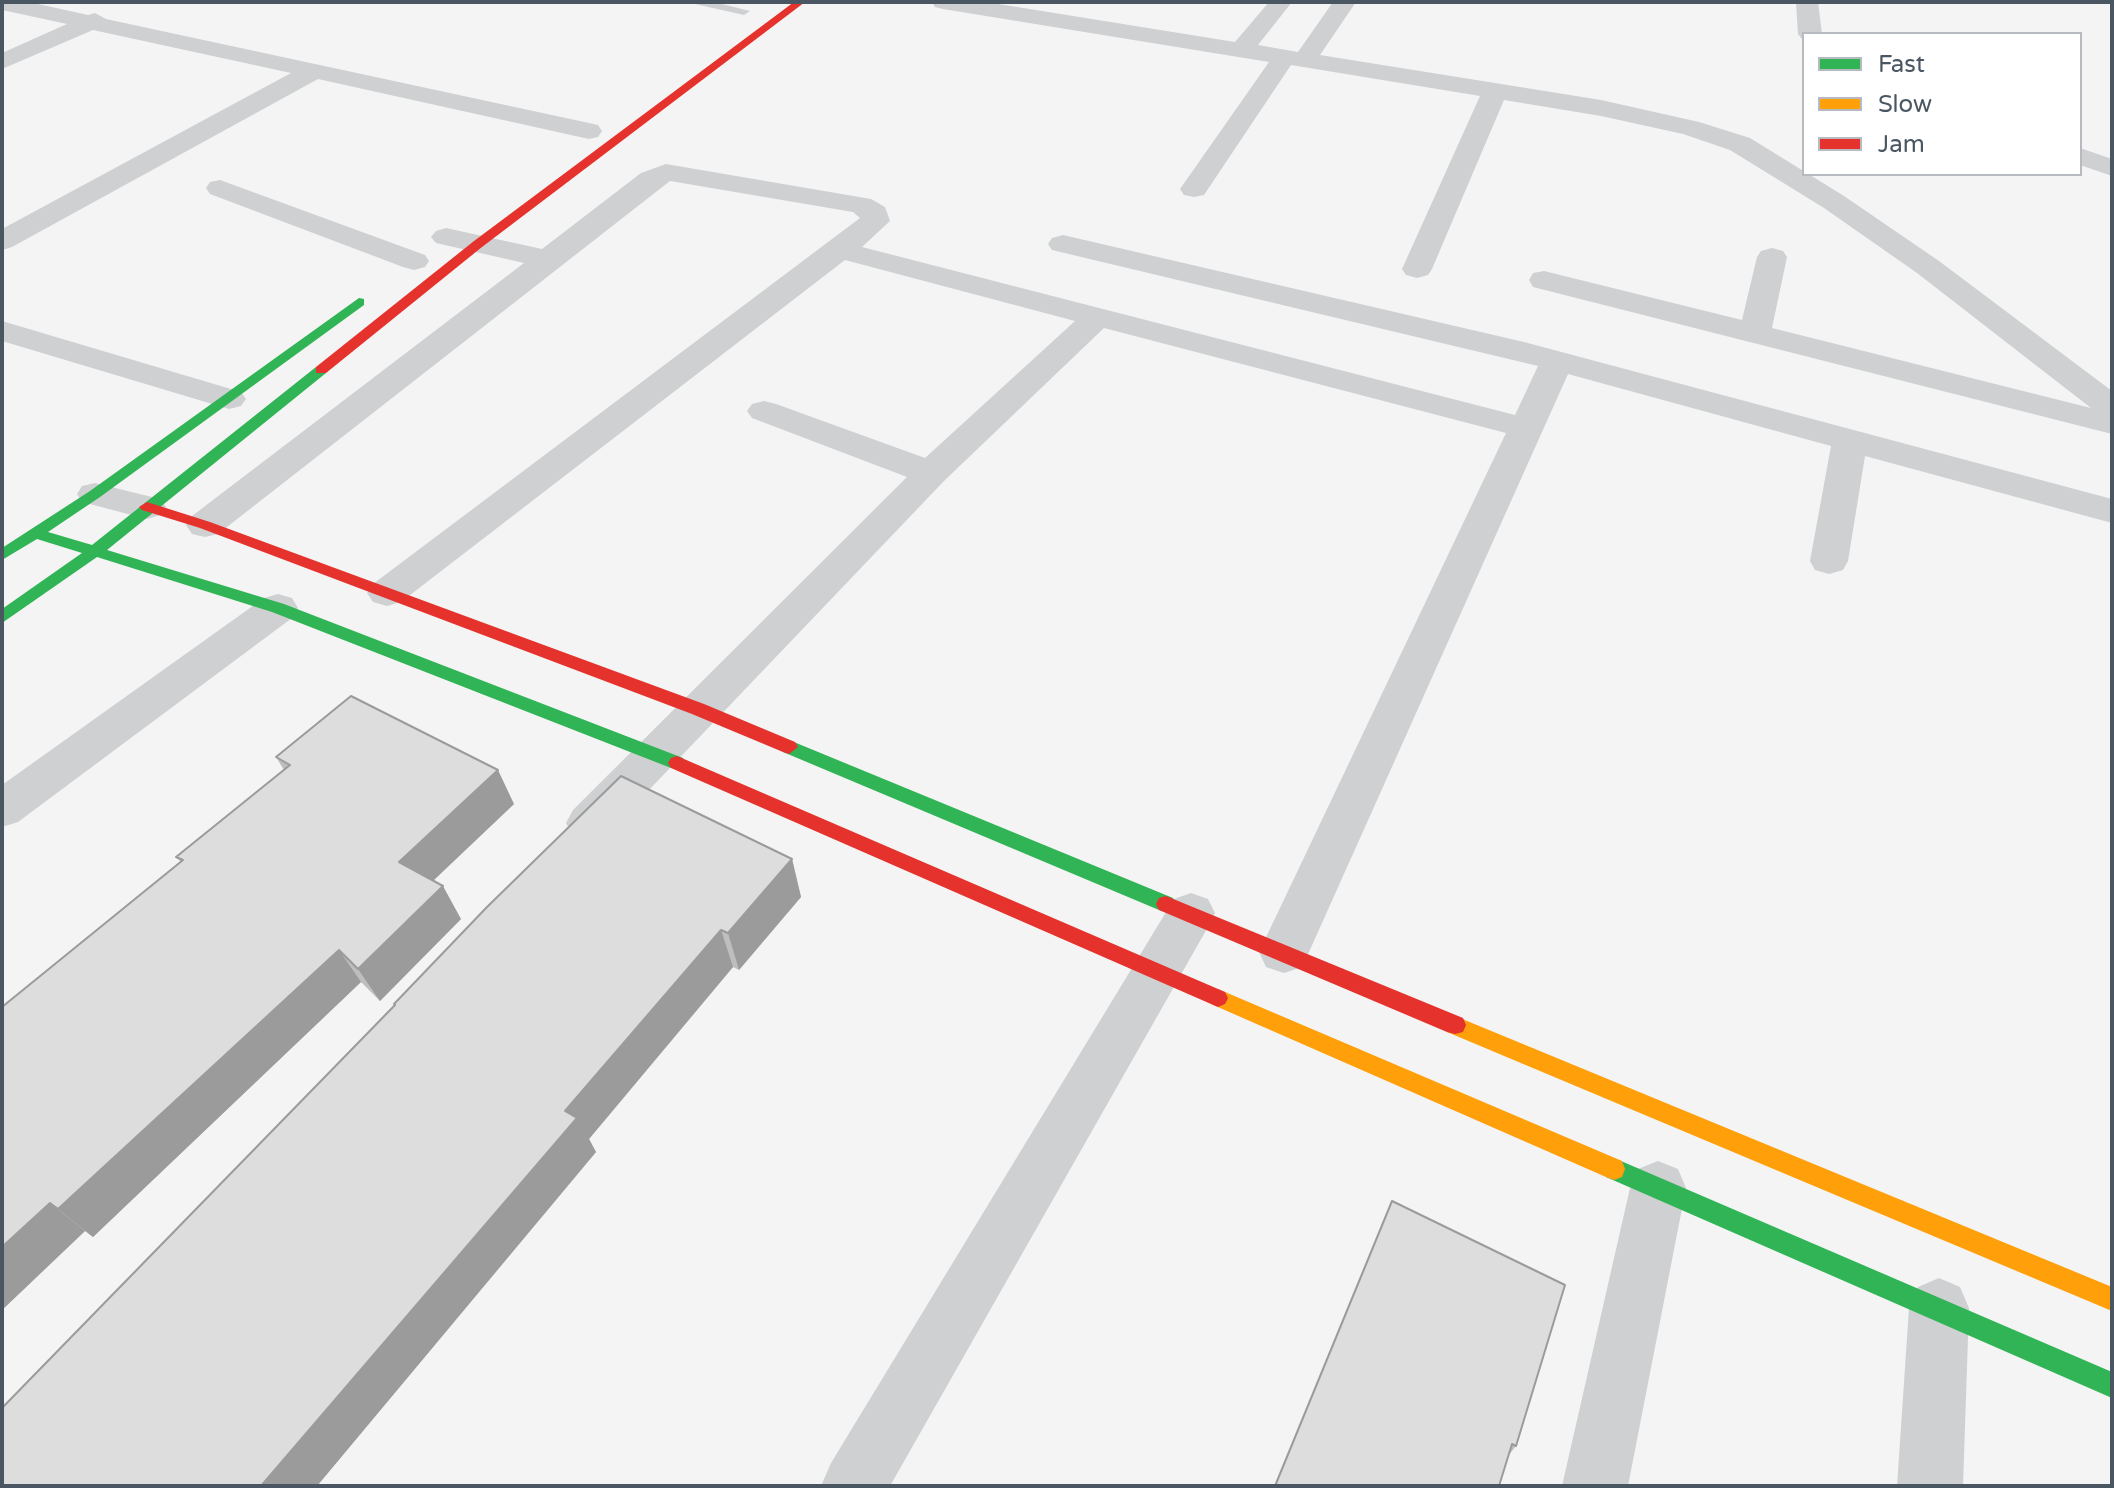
<!DOCTYPE html>
<html>
<head>
<meta charset="utf-8">
<style>
  body { margin:0 }
  #map { position:relative; width:2114px; height:1488px; overflow:hidden; background:#f4f4f4; font-family:"Varela Round",sans-serif }
  canvas { display:block }
  .frame { position:absolute; inset:0; border:4px solid #4a5661; pointer-events:none }
  .legend { position:absolute; left:1802px; top:32px; width:280px; height:144px; box-sizing:border-box; background:#fff; border:2px solid #b7bbc0; margin:0; padding:10px 14px; list-style:none; font-size:24px; color:#4a5661 }
  .legend li { display:flex; align-items:center; gap:16px; height:40px }
  .legend b { width:40px; border:2px solid #b7bbc0 }
</style>
</head>
<body>
<div id="map">
<canvas width="2114" height="1488"></canvas>
<div class="frame"></div>
<ul class="legend">
<li><b style="height:10px;background:#30b455"></b>Fast</li>
<li><b style="height:10px;background:#ff9f0a"></b>Slow</li>
<li><b style="height:10px;background:#e5322d"></b>Jam</li>
</ul>
</div>
<script>
const c = document.querySelector('canvas').getContext('2d');
c.lineJoin = 'round';
function poly(rows) {
  const path = new Path2D();
  for (const r of rows) {
    path.moveTo(r[0], r[1]);
    for (let i = 2; i < r.length; i += 2) path.lineTo(r[i], r[i + 1]);
  }
  return path;
}
function paint(path, color) {
  c.fillStyle = color;
  c.fill(path, 'evenodd');
}
function strokePath(path, color, width, dash) {
  c.strokeStyle = color;
  c.lineWidth = width;
  c.lineCap = dash ? 'butt' : 'round';
  c.setLineDash(dash || []);
  c.stroke(path);
}
paint(poly([
  [686,2,714,2,750,11,744,15,686,2]
]), '#ced0d2');
paint(poly([
  [2,2,29,2,88,15,95,13,106,19,589,123,598,125,602,131,598,137,589,139,318,79,12,247,2,250,2,229,291,73,93,30,2,69,2,53,67,24,2,10,2,2],
  [932,2,986,2,1235,42,1269,2,1292,2,1258,45,1298,52,1333,2,1356,2,1320,55,1601,100,1699,122,1750,138,1844,196,1939,261,2112,391,2112,434,1533,287,1529,280,1533,273,1544,271,1742,320,1757,257,1761,251,1772,248,1783,251,1787,257,1772,328,2091,408,1917,273,1824,208,1730,150,1683,134,1601,116,1504,100,1432,269,1428,275,1417,278,1406,275,1402,269,1480,96,1291,65,1204,195,1194,197,1184,195,1180,189,1269,62,943,9,935,7,932,2],
  [1796,2,1818,2,1822,34,1804,34,1804,40,1802,39,1798,34,1796,2],
  [2080,148,2112,159,2112,176,2080,165,2080,148],
  [666,164,871,199,885,207,890,221,862,247,1515,415,1538,366,1052,250,1048,244,1052,238,1063,235,1524,342,2112,499,2112,523,1865,456,1848,561,1843,570,1829,574,1815,570,1810,561,1831,446,1568,374,1309,952,1302,967,1284,973,1266,967,1259,952,1506,433,1104,328,944,481,605,836,589,841,573,836,566,823,573,810,907,477,752,418,747,411,752,404,764,401,776,404,925,458,1075,321,845,260,401,602,387,606,373,602,367,593,373,584,860,218,853,212,670,181,218,534,205,537,192,534,186,525,192,516,524,263,436,243,431,237,436,231,446,228,542,249,641,173,666,164],
  [220,180,425,255,429,261,425,267,414,270,403,267,210,194,206,188,210,182,220,180],
  [2,321,241,392,246,399,241,406,229,409,2,341,2,321],
  [95,483,160,499,166,507,160,515,147,519,82,502,77,494,82,486,95,483],
  [278,594,292,598,298,608,292,618,18,822,2,827,2,785,264,598,278,594],
  [1191,893,1208,899,1215,913,1208,927,890,1486,821,1486,831,1463,1174,899,1191,893],
  [1658,1161,1678,1169,1686,1188,1628,1486,1562,1486,1630,1188,1638,1169,1658,1161],
  [1939,1278,1960,1287,1969,1308,1963,1486,1897,1486,1909,1308,1918,1287,1939,1278]
]), '#ced0d2');
paint(poly([
  [359,298,364,299,364,305,100,497,48,532,92,545,316,367,326,367,326,373,107,550,284,604,683,758,686,763,683,768,671,768,272,612,97,557,2,623,2,609,82,553,37,539,2,560,2,548,90,491,359,298],
  [789,740,1173,898,1176,904,1173,910,1166,912,1159,910,783,752,780,747,789,740],
  [1614,1158,2112,1372,2112,1398,1606,1177,1603,1169,1606,1161,1614,1158]
]), '#30b455');
paint(poly([
  [1218,989,1622,1161,1625,1169,1622,1177,1614,1180,1606,1177,1211,1004,1208,998,1211,992,1218,989],
  [1455,1016,2112,1287,2112,1311,1447,1032,1444,1025,1447,1018,1455,1016]
]), '#ff9f0a');
paint(poly([
  [794,2,805,2,482,247,326,373,316,373,316,367,474,241,794,2],
  [147,502,210,522,704,704,795,742,798,747,789,754,783,752,692,714,200,528,142,510,139,507,147,502],
  [677,756,1225,992,1228,998,1225,1004,1218,1007,1211,1004,671,768,668,763,671,758,677,756],
  [1166,896,1463,1018,1466,1025,1463,1032,1455,1034,1447,1032,1159,910,1156,904,1159,898,1166,896]
]), '#e5322d');
paint(poly([
  [276,757,514,804,433,881,461,919,380,1001,361,982,93,1237,85,1231,2,1310,2,1007,181,862,176,857,284,770],
  [792,859,801,897,739,970,733,967,589,1139,596,1152,317,1486,2,1486],
  [1565,1285,1516,1446,1508,1456,1275,1486]
]), '#bebebf');
paint(poly([
  [498,770,514,804,418,895,399,862],
  [792,859,801,897,739,970,728,933],
  [443,886,461,919,380,1001,358,969],
  [721,930,733,967,589,1139,596,1152,317,1486,261,1486,565,1111],
  [339,950,361,982,93,1237,58,1209],
  [50,1203,85,1231,2,1310,2,1247]
]), '#9b9b9b');
const building = poly([
  [351,696,498,770,399,862,443,886,358,969,339,950,58,1209,50,1203,2,1247,2,1007,183,860,176,857,290,765,276,757,351,696],
  [621,776,792,859,728,933,721,930,565,1111,577,1118,261,1486,2,1486,2,1408,395,1005,394,1004,487,907,621,776],
  [1392,1201,1565,1285,1516,1446,1512,1444,1499,1486,1275,1486,1392,1201]
]);
paint(building, '#ddddde');
strokePath(building, '#9b9b9b', 2);
</script>
</body>
</html>
